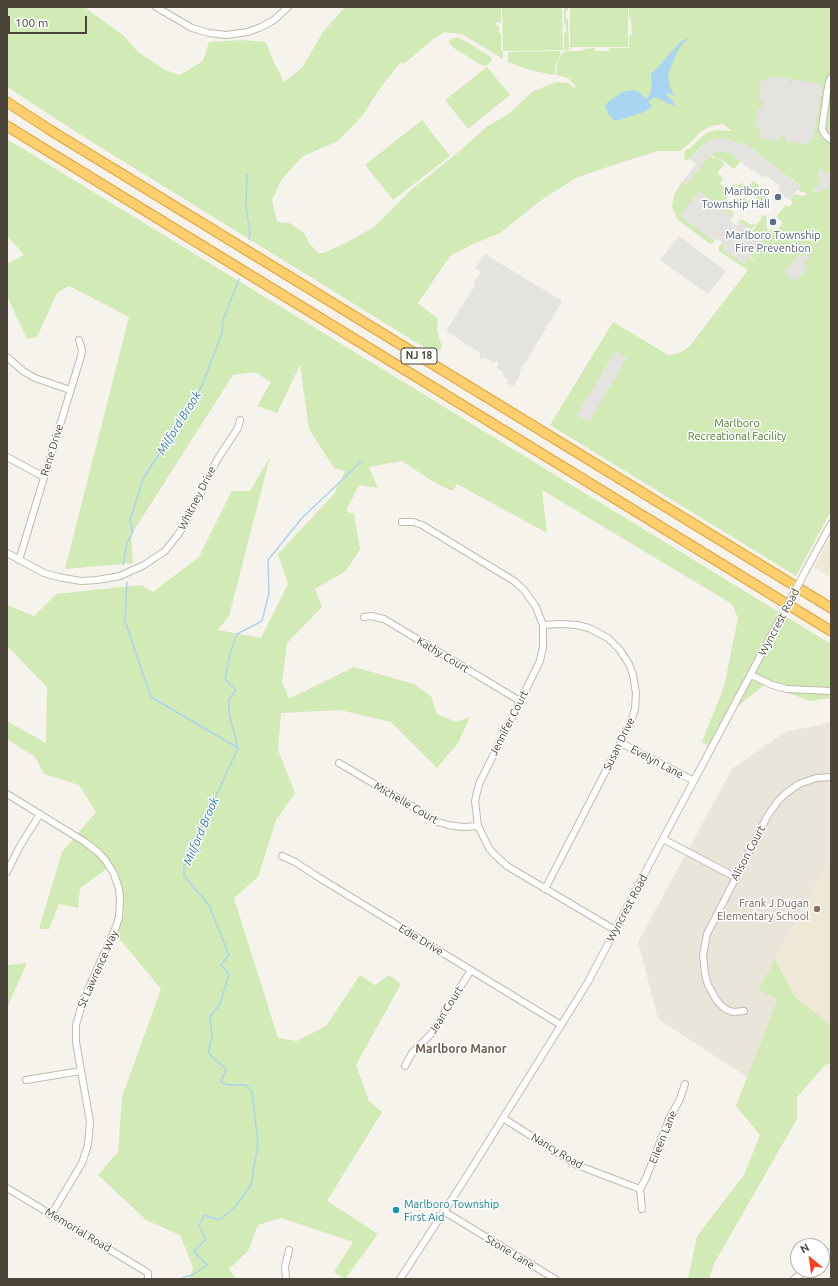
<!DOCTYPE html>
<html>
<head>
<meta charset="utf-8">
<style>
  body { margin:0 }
  #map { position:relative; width:838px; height:1286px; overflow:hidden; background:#f6f3ec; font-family:Ubuntu,sans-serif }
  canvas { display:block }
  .frame { position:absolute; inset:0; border:8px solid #4b4439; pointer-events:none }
  .north { position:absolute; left:790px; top:1238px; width:40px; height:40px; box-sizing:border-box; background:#fff; border:1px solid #b7b4b0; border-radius:50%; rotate:331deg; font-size:11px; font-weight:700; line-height:16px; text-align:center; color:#4b4439 }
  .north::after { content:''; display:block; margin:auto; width:14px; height:18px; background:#fc3f1d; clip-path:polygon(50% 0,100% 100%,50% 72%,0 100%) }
  .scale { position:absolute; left:8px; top:16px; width:79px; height:18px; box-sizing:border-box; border:2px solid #4b4439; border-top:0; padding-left:5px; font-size:12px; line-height:14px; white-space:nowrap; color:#4b4439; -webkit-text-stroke:3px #fff; paint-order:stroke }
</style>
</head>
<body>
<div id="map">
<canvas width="838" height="1286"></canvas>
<div class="frame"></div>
<div class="north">N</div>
<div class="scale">100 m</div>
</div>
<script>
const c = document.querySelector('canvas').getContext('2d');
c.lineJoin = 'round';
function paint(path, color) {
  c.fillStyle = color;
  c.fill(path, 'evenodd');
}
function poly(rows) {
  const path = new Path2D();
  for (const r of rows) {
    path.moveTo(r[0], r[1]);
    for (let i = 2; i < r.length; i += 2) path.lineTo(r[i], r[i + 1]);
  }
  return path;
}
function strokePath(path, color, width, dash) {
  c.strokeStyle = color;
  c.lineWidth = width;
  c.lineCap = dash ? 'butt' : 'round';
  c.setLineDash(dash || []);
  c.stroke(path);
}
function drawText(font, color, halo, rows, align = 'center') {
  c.font = font + ' Ubuntu,sans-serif';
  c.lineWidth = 3;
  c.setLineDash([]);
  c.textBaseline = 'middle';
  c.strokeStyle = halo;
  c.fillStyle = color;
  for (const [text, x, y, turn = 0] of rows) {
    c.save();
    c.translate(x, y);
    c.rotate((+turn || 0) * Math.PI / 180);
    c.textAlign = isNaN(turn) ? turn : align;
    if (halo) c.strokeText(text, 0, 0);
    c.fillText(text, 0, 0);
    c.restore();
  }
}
paint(poly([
  [828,723,831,723,831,859,758,990,777,1000,747,1077,658,1019,638,942,732,769,785,732]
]), '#eae5da');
paint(poly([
  [831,536,831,578,814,567],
  [831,859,831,1025,795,997,775,959]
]), '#efe8d6');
paint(poly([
  [7,7,84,7,123,35,138,52,165,70,180,75,203,61,209,42,242,40,266,42,272,58,284,82,302,68,323,32,345,7,501,7,501,22,496,22,495,25,499,26,499,33,501,33,501,51,503,52,503,59,462,34,455,33,448,33,446,31,433,39,404,64,401,62,380,88,363,115,338,141,303,156,281,180,272,200,277,222,290,223,304,233,309,243,318,253,324,253,348,242,374,227,411,190,461,150,486,127,510,113,532,92,556,82,568,83,574,88,576,87,574,84,568,78,556,75,557,63,564,51,583,51,583,49,594,48,595,51,609,51,609,48,629,48,629,36,632,34,631,19,629,18,629,8,631,7,831,7,831,511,796,576,550,425,613,322,665,353,669,355,680,353,689,347,748,270,720,252,718,248,721,244,723,242,725,243,723,249,744,264,749,257,755,261,755,260,750,256,754,251,756,252,755,250,758,246,764,248,759,245,763,240,752,231,761,219,761,216,766,215,767,218,766,220,768,233,772,228,777,231,783,222,776,217,786,205,789,207,793,202,790,199,794,194,804,196,807,193,799,191,798,189,800,186,793,180,794,178,791,179,742,142,740,145,731,140,715,139,710,141,700,147,690,159,684,161,685,150,690,148,706,133,716,130,732,131,723,124,712,126,700,132,689,144,680,151,658,151,610,166,576,178,544,198,500,233,473,244,450,256,418,303,438,319,437,330,442,347,435,354,84,137,7,87],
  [502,7,562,7,563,50,503,51],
  [564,7,568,7,568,10,566,11,566,19,568,19,569,50,564,50,564,33,566,33,566,25,564,25],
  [570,7,628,7,628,47,570,47],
  [457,37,467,42,491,57,492,61,486,66,483,66,454,48,449,43,449,40],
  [559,51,561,54,555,66,555,74,552,75,526,69,508,62,508,52],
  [487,67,510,95,468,129,445,100],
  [422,120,450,156,393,200,365,165],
  [7,139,831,644,831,698,810,701,765,684,730,713,712,748,702,742,724,687,738,618,732,604,542,490,547,533,457,484,453,491,437,484,402,461,369,467,378,488,359,485,346,511,354,514,360,549,346,571,315,589,322,607,287,643,282,682,289,699,354,667,414,684,431,696,437,714,456,722,470,717,458,743,437,768,391,722,340,710,281,713,278,750,295,793,276,820,258,877,234,898,278,1038,297,1041,326,1026,360,975,375,985,389,975,401,984,356,1065,369,1101,382,1112,327,1201,378,1234,345,1279,334,1272,353,1242,281,1218,258,1225,248,1251,229,1269,236,1279,189,1279,193,1267,180,1235,146,1220,98,1175,118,1152,122,1097,161,989,118,937,121,889,111,866,80,888,78,908,59,904,49,929,39,929,62,852,96,812,79,785,44,774,35,757,7,739,7,721,46,743,47,687,7,646,7,605,34,616,56,594,141,585,153,592,199,557,232,491,250,491,270,457,229,616,218,630,261,638,288,584,278,554,334,494,345,471,334,468,309,429,300,365,277,413,257,406,271,382,255,372,233,375,131,535,133,563,65,569,129,317,69,286,57,293,37,337,27,339,7,296,7,264,24,255,7,236],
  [716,151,725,151,733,154,741,161,734,169,719,158,714,157,711,154],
  [710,155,713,158,718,158,725,164,717,173,723,178,720,184,728,189,731,185,735,185,736,193,729,195,720,207,699,191,712,240,715,237,716,238,714,242,710,244,678,220,672,207,674,195,681,183,683,181,687,184],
  [753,181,759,185,753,194,749,192,738,193,737,185,742,183,748,187],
  [762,188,769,193,760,203,758,199,755,196],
  [742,198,746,199,751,202,746,208,743,213,744,204,742,204,741,212,741,205,738,203,737,199],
  [726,200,727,206,734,214,731,220,729,220,732,216,721,208],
  [739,220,743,220,752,225,757,223,751,230,740,222,736,225],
  [775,959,795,997,831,1025,831,1064,826,1064,797,1097,797,1119,714,1264,709,1279,688,1279,697,1236,744,1175,760,1135,736,1106,777,1000,758,990],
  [27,963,7,1008,7,965]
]), '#d2eab5');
paint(poly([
  [769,76,790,79,790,83,791,84,793,79,821,84,821,95,816,95,820,97,813,141,809,140,808,145,785,141,786,137,780,136,779,141,760,138,761,133,758,127,755,126,758,109,761,110,763,100,759,100,759,96,761,80,768,81],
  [715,139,725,139,731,140,740,145,742,142,745,143,800,186,798,189,789,200,778,191,780,186,767,176,765,178,753,170,752,171,740,161,733,154,722,151,712,153,687,184,683,181,696,164,690,159,705,143],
  [822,168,824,174,831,172,831,186,815,194,813,190,819,185,820,181,818,170],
  [699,191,732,216,730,220,737,226,740,222,763,240,744,264,723,249,725,244,724,243,716,238,712,240,680,216],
  [679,236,726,271,708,294,660,260],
  [805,253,809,258,804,263,808,267,795,282,784,272,799,254,803,257],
  [485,254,562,301,557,310,520,371,520,375,513,386,506,383,508,379,502,376,504,373,497,368,499,362,496,361,494,363,484,357,482,359,480,358,480,353,446,331,476,284,474,282,481,272,475,268],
  [615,351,627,358,589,422,577,415]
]), '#e5e3e0');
paint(poly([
  [689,37,681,46,677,52,668,74,670,87,675,96,667,93,666,94,674,103,674,106,655,97,648,101,652,107,644,112,619,120,614,120,609,115,605,106,608,102,623,92,633,90,639,92,646,99,650,95,652,86,651,80,651,74,682,41]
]), '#a9d4f2');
strokePath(poly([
  [247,174,246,207,250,232,249,239],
  [123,565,127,543,133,532,130,520,143,479,202,386,222,333,223,320,239,279],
  [127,582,125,621,151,697,238,748,184,866,184,876,209,905,229,955,221,965,229,974,220,1004,210,1017,212,1037,208,1053,226,1069,221,1082,228,1085,246,1085,252,1092,258,1144,251,1185,235,1207,219,1220,204,1215,199,1226,206,1239,194,1251,207,1265,193,1275,184,1277,182,1279],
  [238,748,229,713,229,699,236,690,225,679,230,654,237,634,262,621,269,593,268,560,302,518,363,460]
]), '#a9d4f2', 1.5);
const minor = poly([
  [156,7,192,28,209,33,226,35,248,32,261,27,274,20,288,7],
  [831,78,829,82,827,92,822,129,825,135,831,140],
  [7,357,23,371,35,378,70,390],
  [7,457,44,477],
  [402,522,413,522,422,525,514,581,524,590,536,607,543,625,543,647,540,661,479,784,475,801,478,826,489,848,494,854,507,866,615,930],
  [7,553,44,573,58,577,81,581,97,580,120,576,144,565,165,551,177,536,185,524,217,460,238,428,240,420],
  [19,560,81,356,82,350,79,340],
  [805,572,831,524],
  [364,617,371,616,384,619,520,701],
  [543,625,561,624,577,625,589,628,608,638,620,650,629,664,633,675,636,693,635,709,631,722,545,889],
  [751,675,772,685,787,689,831,691],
  [621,743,694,781],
  [339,763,438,822,448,825,463,827,478,826],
  [7,794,85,842,98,852,106,861,114,874,119,889,120,899,119,917,116,927,83,1001,76,1025,76,1042,90,1122,88,1145,82,1163,51,1215],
  [663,839,735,877],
  [282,856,295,862,318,877,561,1025],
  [7,872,20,846,40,814],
  [744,1011,733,1012,725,1009,717,1001,708,985,705,974,703,955,707,934,768,815,778,801,785,794,799,784,816,778,831,777],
  [405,1066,412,1053,432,1033,471,970],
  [26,1080,81,1071],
  [503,1118,577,1165,640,1189,642,1209],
  [7,1188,145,1271,148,1273,148,1279],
  [640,1189,646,1178,669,1119,680,1099,685,1084],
  [445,1212,555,1279],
  [822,1258,831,1252],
  [286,1279,285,1267,289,1250],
  [400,1279,465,1179,588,982,657,850,779,621],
  [794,1279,806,1270]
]);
const highway = poly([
  [7,102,50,130,831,608],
  [7,126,831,631]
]);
strokePath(minor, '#c2bbae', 8);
strokePath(highway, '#e0a43c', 11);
strokePath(minor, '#fff', 6);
strokePath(highway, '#ffcf6e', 9);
const minorBridge = poly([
  [779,621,805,572]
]);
strokePath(minorBridge, '#c2bbae', 8, []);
strokePath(minorBridge, '#fff', 6);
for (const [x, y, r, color] of [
  [778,197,4,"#5c6f8a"],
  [773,222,4,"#5c6f8a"],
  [817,909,4,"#8d6e63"],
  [396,1210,4,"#0f9aa8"]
]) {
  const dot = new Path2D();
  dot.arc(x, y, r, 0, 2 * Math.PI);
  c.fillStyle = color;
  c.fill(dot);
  strokePath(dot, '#fff', 1.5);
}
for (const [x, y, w] of [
  [419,356,36]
]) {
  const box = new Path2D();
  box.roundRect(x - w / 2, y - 8, w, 16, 3);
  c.fillStyle = '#fff';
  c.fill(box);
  strokePath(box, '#4b4439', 1);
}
drawText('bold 10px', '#4b4439', null, [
  ["NJ 18",419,356]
]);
drawText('11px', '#4e5e75', '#fff', [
  ["Marlboro",770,191],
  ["Township Hall",770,204],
  ["Marlboro Township",773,235,"center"],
  ["Fire Prevention",773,248,"center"]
], 'right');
drawText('11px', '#4a7f2a', '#fff', [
  ["Marlboro",737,423],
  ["Recreational Facility",737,436]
]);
drawText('11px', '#4b4439', '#fff', [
  ["Rene Drive",52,450,-73],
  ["Whitney Drive",197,498,-63],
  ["Wyncrest Road",779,622,-62],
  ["Kathy Court",443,655,31],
  ["Jennifer Court",509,723,-63],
  ["Susan Drive",619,744,-64],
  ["Evelyn Lane",657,762,28],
  ["Michelle Court",406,803,30],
  ["Alison Court",748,853,-62],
  ["Wyncrest Road",627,908,-62],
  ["Edie Drive",421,940,31],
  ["St Lawrence Way",98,969,-66],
  ["Jean Court",446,1010,-58],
  ["Eileen Lane",663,1137,-68],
  ["Nancy Road",557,1151,31],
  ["Memorial Road",78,1230,31],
  ["Stone Lane",510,1252,31]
]);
drawText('11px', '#785e54', '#fff', [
  ["Frank J Dugan",809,903],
  ["Elementary School",809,916]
], 'right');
drawText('11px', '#0d838f', '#fff', [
  ["Marlboro Township",404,1204],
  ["First Aid",404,1217]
], 'left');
drawText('italic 12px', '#2e7ab2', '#fff', [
  ["Milford Brook",179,423,-58],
  ["Milford Brook",201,831,-67]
]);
drawText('bold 12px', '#6e6250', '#fff', [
  ["Marlboro Manor",461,1049]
]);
</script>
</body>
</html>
